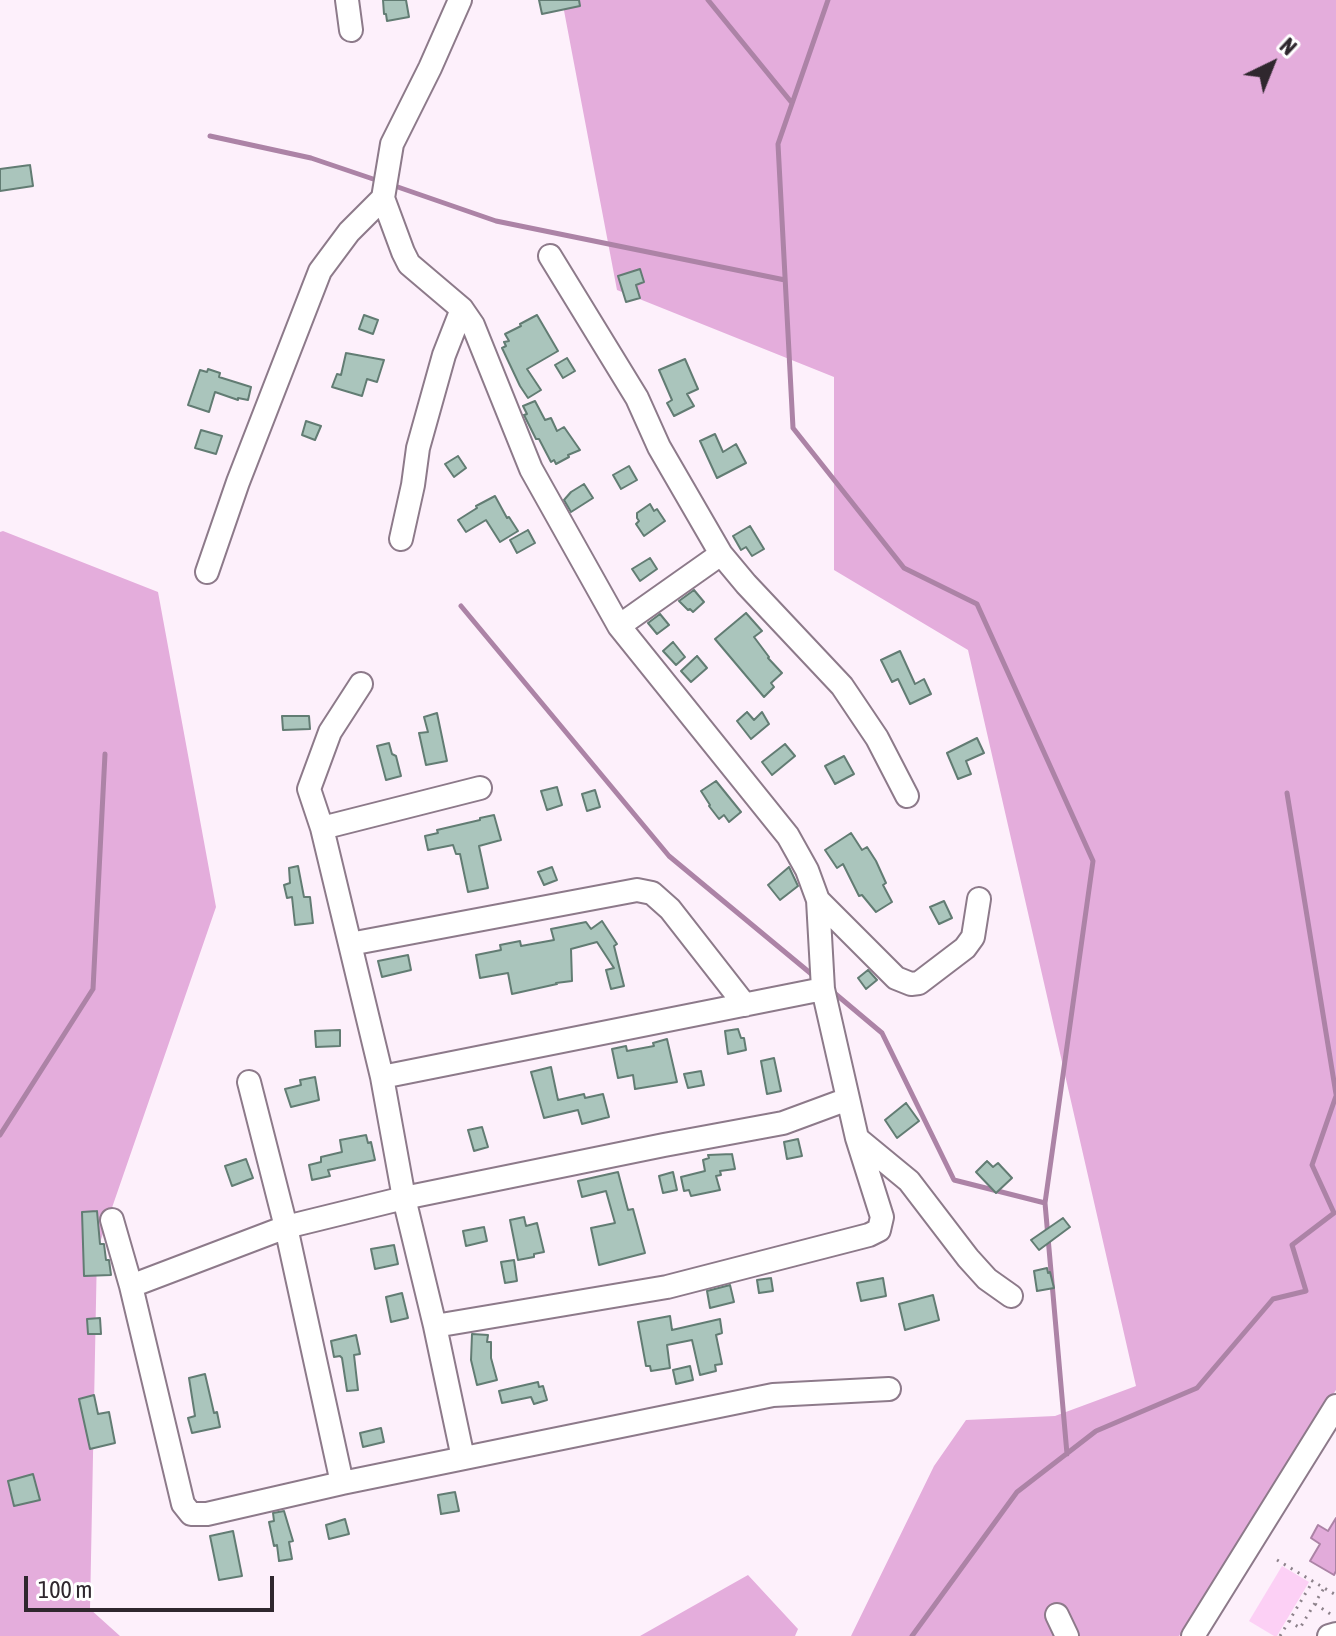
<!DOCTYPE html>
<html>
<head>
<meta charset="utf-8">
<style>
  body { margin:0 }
  #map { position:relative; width:1336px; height:1636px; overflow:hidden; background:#fdf0fb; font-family:"Asap Condensed",sans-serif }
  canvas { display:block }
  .north { position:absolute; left:1232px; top:24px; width:80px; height:80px; -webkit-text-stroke:6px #fff; paint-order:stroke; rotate:43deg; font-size:22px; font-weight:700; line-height:32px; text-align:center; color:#2f272e }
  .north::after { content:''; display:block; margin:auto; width:28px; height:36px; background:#2f272e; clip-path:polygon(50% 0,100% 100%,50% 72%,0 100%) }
  .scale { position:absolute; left:24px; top:1576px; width:250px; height:36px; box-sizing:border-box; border:4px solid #2f272e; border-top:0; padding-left:10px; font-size:24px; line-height:28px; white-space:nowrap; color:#2f272e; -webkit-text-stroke:6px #fff; paint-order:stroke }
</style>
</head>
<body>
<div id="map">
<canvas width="1336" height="1636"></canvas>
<div class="north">N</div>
<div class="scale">100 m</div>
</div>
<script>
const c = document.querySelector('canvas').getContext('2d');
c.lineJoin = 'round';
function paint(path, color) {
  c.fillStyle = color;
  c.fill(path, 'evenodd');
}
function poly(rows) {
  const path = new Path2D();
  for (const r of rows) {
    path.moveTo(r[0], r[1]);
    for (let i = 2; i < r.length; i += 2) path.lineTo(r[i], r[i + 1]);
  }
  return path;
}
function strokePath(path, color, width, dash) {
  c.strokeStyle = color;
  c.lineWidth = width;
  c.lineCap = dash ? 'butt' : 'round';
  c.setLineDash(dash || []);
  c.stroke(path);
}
paint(poly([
  [1282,1566,1309,1582,1277,1636,1274,1636,1249,1621]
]), '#fcd0f5');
paint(poly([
  [562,0,1336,0,1336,1390,1179,1636,851,1636,934,1466,966,1420,1055,1416,1136,1386,968,650,834,570,834,377,617,290],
  [3,531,158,592,216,907,97,1251,90,1609,120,1636,0,1636,0,532],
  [748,1575,798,1629,795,1636,640,1636]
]), '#e4addc');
const water = poly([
  [1336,1518,1336,1571,1334,1575,1310,1561,1320,1544,1311,1538,1318,1525,1328,1531,1336,1518]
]);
paint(water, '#e2abda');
strokePath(water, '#ac83a6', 2);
strokePath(poly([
  [708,0,792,103],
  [828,0,778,144,793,428,904,568,977,604,1093,861,1045,1203,1067,1454],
  [210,136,311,158,379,181],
  [392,185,496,221,785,280],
  [461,606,669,856,815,977],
  [1287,793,1336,1094],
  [832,991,882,1033,954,1180,1045,1203],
  [0,1135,93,989,105,754],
  [912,1636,1017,1492,1096,1431,1197,1388,1273,1299,1306,1291,1292,1245,1334,1213,1312,1165,1336,1096]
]), '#ac83a6', 5);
const building = poly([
  [383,0,406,0,409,17,387,21,386,14,384,14,383,0],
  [539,0,579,0,580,6,542,14,539,0],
  [30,165,33,186,0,191,0,169,30,165],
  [640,269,644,282,636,285,640,298,626,302,618,276,640,269],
  [364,315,378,320,373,334,359,329,364,315],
  [537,315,558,351,527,369,541,390,528,398,520,386,502,348,506,346,504,342,509,341,505,334,521,326,520,324,537,315],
  [346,353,384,360,377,382,367,379,362,396,332,387,337,374,341,375,346,353],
  [567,358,575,371,563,378,555,365,567,358],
  [685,359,698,389,687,394,694,406,674,416,667,403,672,400,659,370,685,359],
  [208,369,220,373,219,377,251,387,248,400,238,398,238,400,215,392,209,412,188,405,200,370,207,372,208,369],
  [535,401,545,420,551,418,557,431,564,427,580,450,568,455,569,457,556,464,554,460,551,462,539,439,536,439,524,415,527,414,523,406,535,401],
  [306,421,321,426,315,440,302,435,306,421],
  [201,430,222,436,216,454,195,448,201,430],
  [715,434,723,452,736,444,746,463,717,478,700,441,715,434],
  [458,456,466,468,454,477,445,464,458,456],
  [629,466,637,480,621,489,613,475,629,466],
  [584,484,593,498,571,512,564,500,571,492,584,484],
  [495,496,507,518,509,517,518,531,500,542,486,520,466,532,458,520,477,508,476,506,495,496],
  [650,504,654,511,657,509,665,521,644,536,636,524,639,521,637,518,637,513,650,504],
  [750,526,764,549,752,556,746,547,741,550,733,536,750,526],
  [528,530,535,543,517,553,510,540,528,530],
  [650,558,657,569,640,581,632,569,650,558],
  [694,590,704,602,693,612,690,609,688,610,679,601,694,590],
  [746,613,762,631,754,637,769,657,768,658,782,673,771,683,774,687,764,697,715,639,746,613],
  [660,614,669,625,657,634,648,623,660,614],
  [673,642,685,657,676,665,663,651,673,642],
  [900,651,915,684,924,679,931,694,910,704,898,679,892,682,881,660,900,651],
  [697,656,707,668,691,682,681,671,697,656],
  [747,712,754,720,762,712,769,724,751,739,737,721,747,712],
  [437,713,447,761,426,765,419,733,428,732,424,717,437,713],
  [282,716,309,716,310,729,283,730,282,716],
  [977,738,984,753,966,761,971,774,958,779,947,753,977,738],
  [389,743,392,754,396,756,401,776,386,780,377,746,389,743],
  [785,744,795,756,772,775,762,762,785,744],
  [844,756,854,774,835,784,825,766,844,756],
  [716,781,741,812,729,822,724,815,719,819,709,806,710,805,701,791,716,781],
  [557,787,562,805,547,810,541,791,557,787],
  [595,790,600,807,587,811,582,794,595,790],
  [494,815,501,840,479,846,488,888,468,892,460,854,456,854,453,845,428,850,425,836,438,833,437,830,480,820,480,818,494,815],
  [851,833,862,850,867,847,876,861,886,883,883,885,892,902,876,912,862,895,859,896,843,864,837,868,825,850,851,833],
  [298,866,304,897,310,897,313,923,295,925,292,897,287,898,284,885,290,883,289,868,298,866],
  [552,867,557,880,544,885,538,872,552,867],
  [789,867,798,886,780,900,768,885,789,867],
  [944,901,952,918,939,924,930,907,944,901],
  [602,921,617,944,614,946,624,986,611,989,606,970,614,968,597,942,571,949,572,981,556,983,557,984,512,994,508,973,480,978,476,955,501,950,500,945,520,941,521,946,554,940,551,929,586,922,591,929,602,921],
  [408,955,411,970,382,977,378,961,408,955],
  [868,970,877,980,866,989,858,978,868,970],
  [738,1029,741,1038,744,1038,746,1050,728,1054,725,1031,738,1029],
  [340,1030,340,1046,316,1047,315,1031,340,1030],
  [667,1039,677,1082,635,1089,633,1075,618,1078,612,1049,626,1046,627,1051,654,1046,653,1043,667,1039],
  [774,1058,781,1091,767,1094,761,1061,774,1058],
  [551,1067,558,1100,584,1094,585,1098,603,1094,609,1117,582,1124,578,1110,544,1118,531,1072,551,1067],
  [701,1071,704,1085,688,1088,684,1074,701,1071],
  [315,1077,319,1100,291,1107,285,1089,301,1085,300,1080,315,1077],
  [906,1103,919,1121,897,1138,885,1120,906,1103],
  [482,1127,488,1147,474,1151,468,1130,482,1127],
  [366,1135,368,1143,371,1142,375,1160,328,1170,330,1176,312,1180,309,1165,321,1162,321,1157,342,1152,340,1140,366,1135],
  [798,1139,802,1156,787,1159,784,1142,798,1139],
  [732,1154,735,1169,720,1171,721,1175,716,1176,720,1190,691,1196,689,1190,684,1191,681,1177,705,1171,703,1160,709,1158,708,1155,732,1154],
  [246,1159,253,1178,232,1186,225,1166,246,1159],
  [987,1161,993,1167,998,1163,1012,1178,996,1193,976,1172,987,1161],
  [618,1172,628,1210,633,1209,645,1253,599,1265,591,1228,615,1223,606,1191,582,1197,578,1181,618,1172],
  [673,1172,677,1190,663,1193,659,1176,673,1172],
  [97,1211,100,1244,104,1244,106,1260,109,1260,111,1275,84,1276,82,1212,97,1211],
  [524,1217,526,1226,537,1223,544,1252,534,1254,534,1257,518,1260,510,1220,524,1217],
  [1063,1218,1070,1227,1039,1250,1031,1240,1063,1218],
  [484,1227,487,1241,466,1246,463,1231,484,1227],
  [394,1245,398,1264,375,1269,371,1249,394,1245],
  [514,1260,517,1281,505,1283,501,1262,514,1260],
  [1047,1268,1048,1273,1050,1272,1054,1288,1037,1291,1034,1271,1047,1268],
  [771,1278,773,1291,759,1293,757,1280,771,1278],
  [883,1278,886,1296,861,1301,857,1283,883,1278],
  [730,1285,734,1302,710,1308,707,1291,730,1285],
  [402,1293,408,1318,391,1322,386,1297,402,1293],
  [933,1295,939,1320,905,1330,899,1304,933,1295],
  [670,1316,672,1330,720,1319,722,1333,716,1335,722,1364,715,1365,716,1371,700,1375,692,1340,667,1345,670,1368,651,1371,650,1366,646,1366,638,1322,670,1316],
  [100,1318,101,1334,88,1334,87,1319,100,1318],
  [472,1334,488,1335,487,1342,491,1342,491,1358,497,1380,477,1385,471,1360,472,1334],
  [356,1335,360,1354,354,1355,358,1390,347,1391,342,1358,340,1356,334,1357,331,1341,356,1335],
  [690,1366,693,1380,676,1384,673,1370,690,1366],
  [205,1374,214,1413,217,1412,220,1427,192,1433,188,1418,195,1416,189,1378,205,1374],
  [538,1382,539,1387,543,1386,547,1400,534,1404,531,1397,502,1403,499,1391,538,1382],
  [94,1395,98,1414,109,1412,115,1443,90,1449,79,1399,94,1395],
  [381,1428,384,1442,363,1447,360,1433,381,1428],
  [33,1474,40,1500,14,1506,8,1481,33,1474],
  [455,1492,459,1511,441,1514,438,1495,455,1492],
  [284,1511,293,1541,289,1542,292,1559,279,1561,277,1545,274,1546,269,1522,274,1521,273,1513,284,1511],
  [345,1519,349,1534,329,1539,326,1525,345,1519],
  [233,1531,242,1576,219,1580,210,1536,233,1531]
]);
paint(building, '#aac5bc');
strokePath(building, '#627c73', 2);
const minor = poly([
  [347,0,351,30],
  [550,256,637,398,659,447,721,554,746,584,842,686,877,738,907,796],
  [401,539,413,485,418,448,444,355,462,309],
  [207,572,238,482,320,271,349,232,383,198],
  [619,626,721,554],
  [361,684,330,732,309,789,322,828,382,1077,404,1198,435,1326,463,1458],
  [322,828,480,788],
  [818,900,896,978,911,984,919,983,965,948,973,937,979,899],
  [350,944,637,890,652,893,670,909,745,1005],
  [382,1077,823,989],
  [249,1082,286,1227,342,1483],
  [858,1139,909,1181,968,1258,987,1279,1011,1296],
  [112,1220,131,1286,183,1504,191,1514,207,1514,342,1483,773,1395,889,1389],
  [131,1286,286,1227,404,1198,664,1145,783,1123,848,1099],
  [435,1326,667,1287,869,1235,879,1230,882,1217,857,1138,823,989,818,900,807,870,788,836,619,626,531,469,473,325,462,309,409,264,403,252,383,198,392,144,430,68,460,0],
  [1057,1615,1067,1636],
  [1193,1636,1336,1406],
  [1329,1636,1336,1634]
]);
strokePath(minor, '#8d7a8a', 26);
strokePath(poly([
  [1277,1560,1336,1595],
  [1315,1604,1332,1615],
  [1289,1621,1300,1628,1324,1588],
  [1280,1636,1313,1581]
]), '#8d828b', 3, [2, 6]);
strokePath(minor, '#fff', 22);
</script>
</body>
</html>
